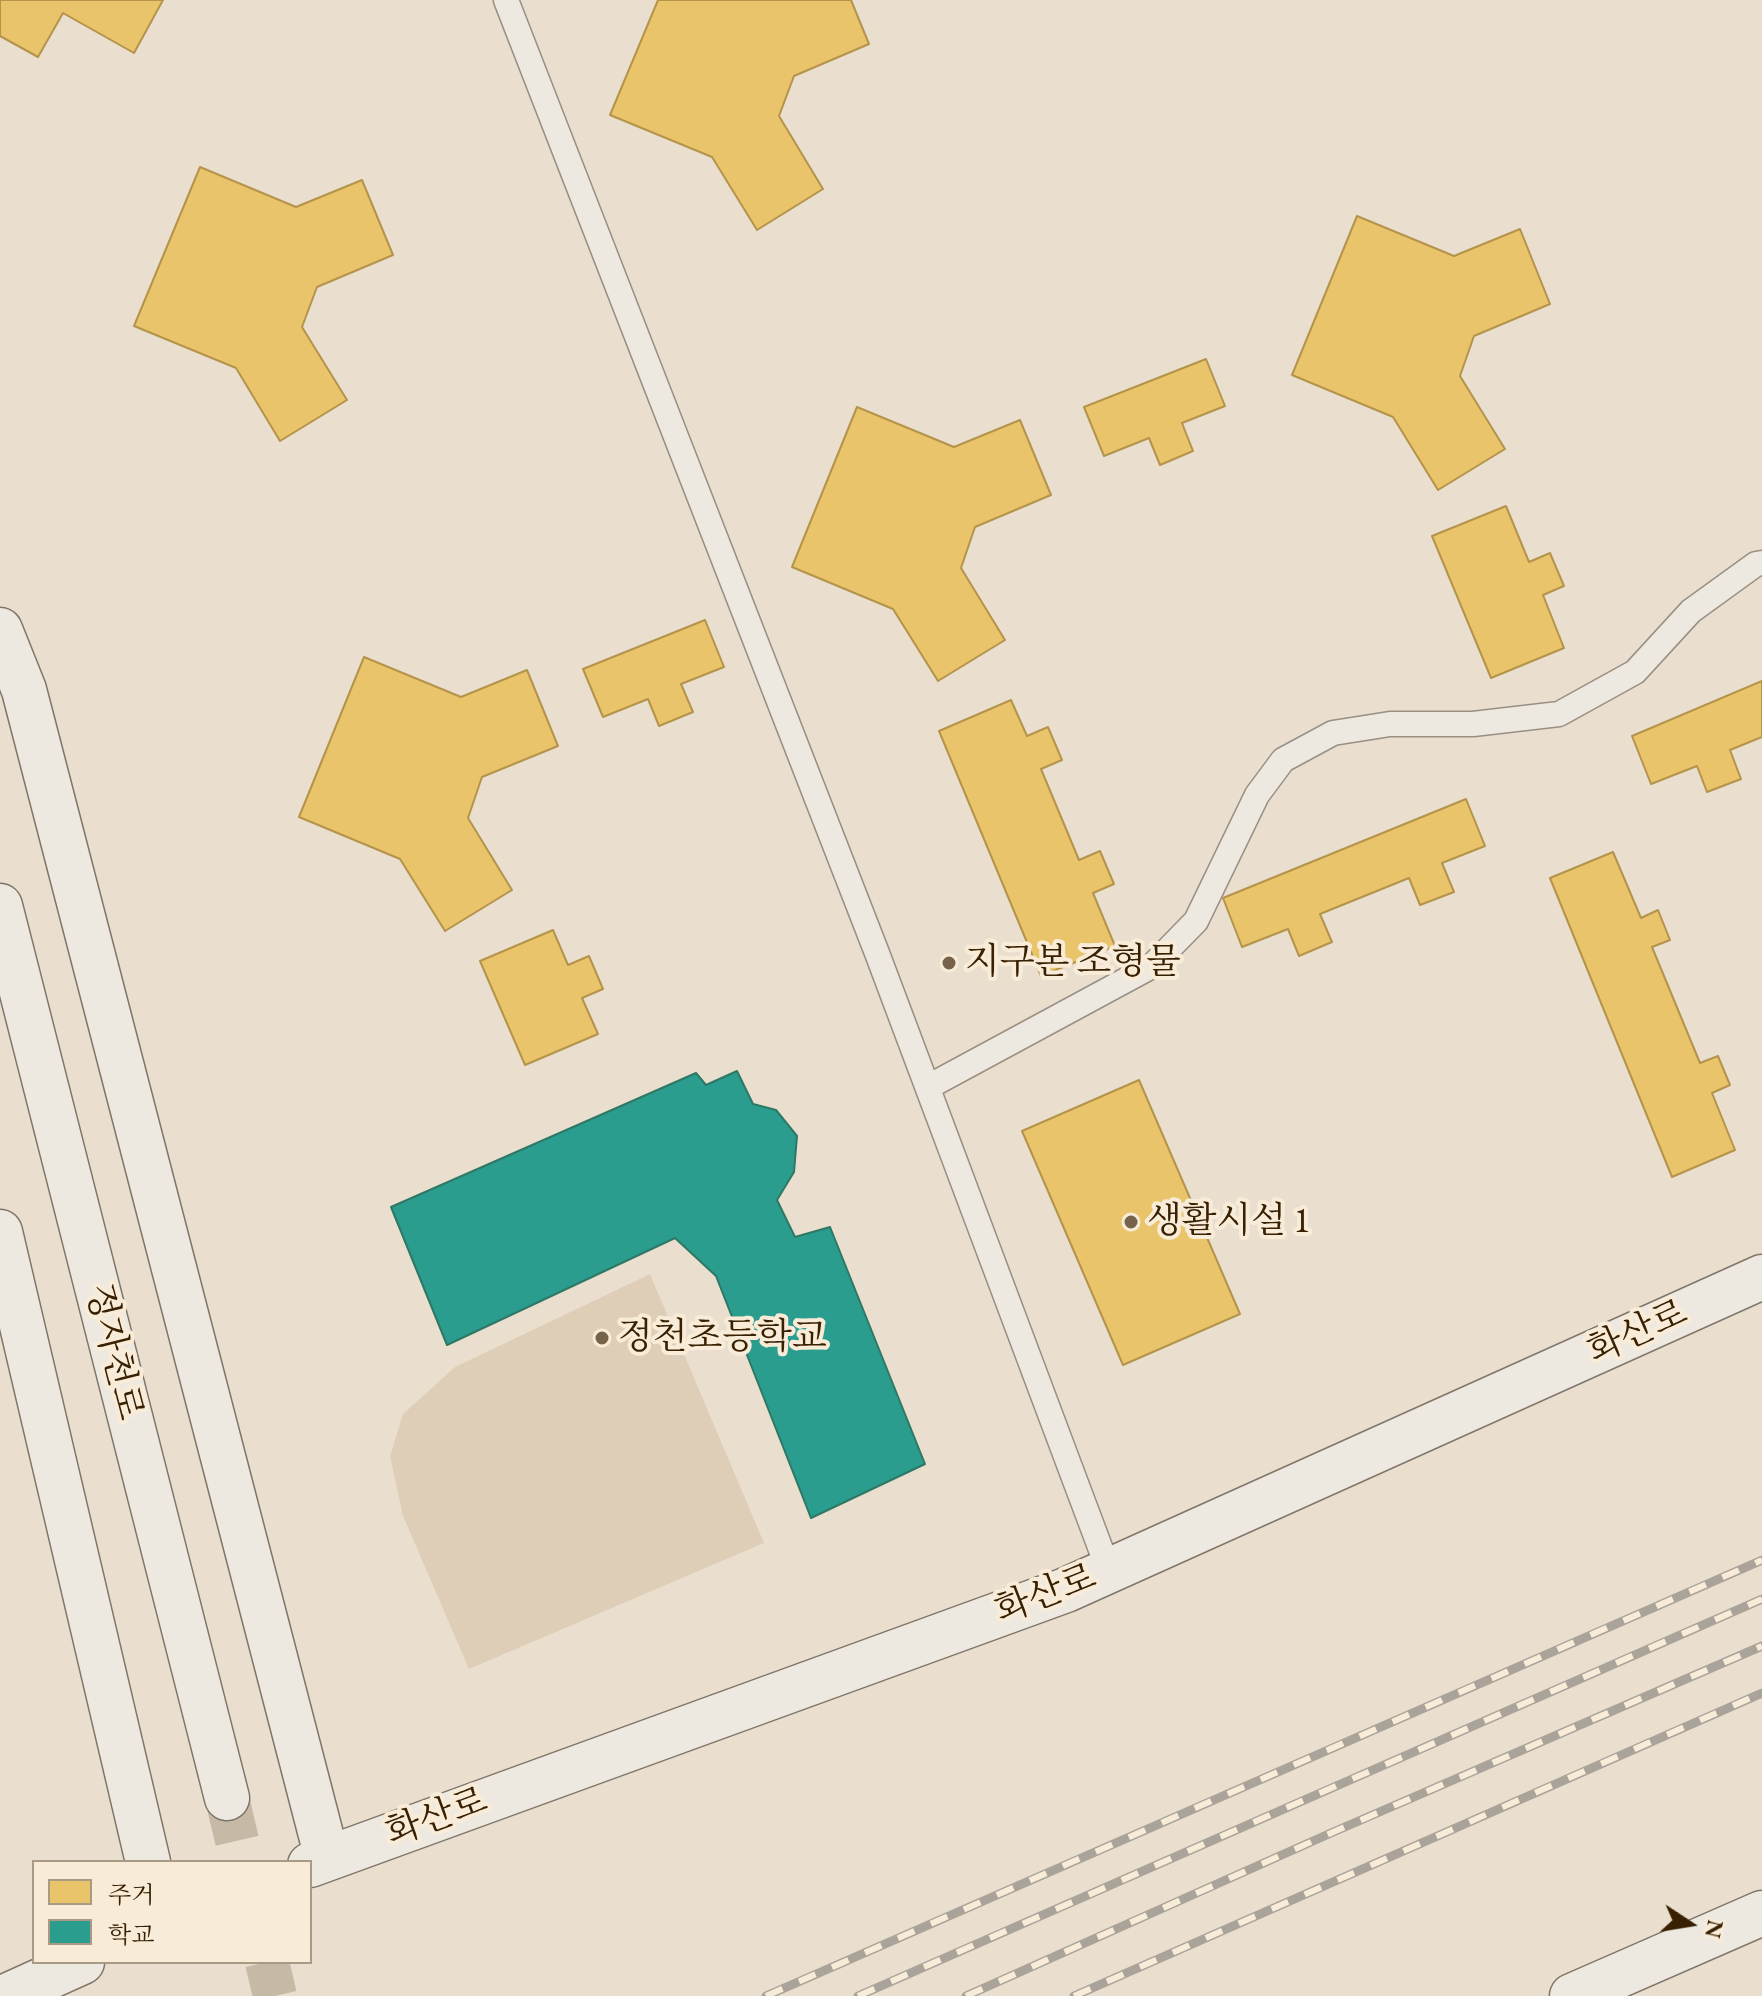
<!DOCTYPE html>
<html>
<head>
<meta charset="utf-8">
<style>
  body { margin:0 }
  #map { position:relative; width:1762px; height:1996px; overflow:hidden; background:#eadfcf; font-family:"EB Garamond","Noto Serif KR",serif }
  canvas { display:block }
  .legend { position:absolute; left:32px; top:1860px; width:280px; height:104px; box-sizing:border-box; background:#f8ecd9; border:2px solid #ab9a83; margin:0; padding:10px 14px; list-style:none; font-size:24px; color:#382003 }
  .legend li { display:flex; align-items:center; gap:16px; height:40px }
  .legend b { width:40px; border:2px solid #ab9a83 }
  .north { position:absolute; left:1650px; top:1884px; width:80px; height:80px; -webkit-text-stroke:6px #f8ecd9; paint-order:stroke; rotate:102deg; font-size:22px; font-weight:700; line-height:32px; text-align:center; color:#382003 }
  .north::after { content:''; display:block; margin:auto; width:28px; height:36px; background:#382003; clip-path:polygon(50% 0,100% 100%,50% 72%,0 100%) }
</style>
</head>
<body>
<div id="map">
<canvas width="1762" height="1996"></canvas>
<ul class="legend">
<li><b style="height:22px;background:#e9c46a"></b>주거</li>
<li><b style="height:22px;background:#2a9d8f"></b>학교</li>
</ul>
<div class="north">N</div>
</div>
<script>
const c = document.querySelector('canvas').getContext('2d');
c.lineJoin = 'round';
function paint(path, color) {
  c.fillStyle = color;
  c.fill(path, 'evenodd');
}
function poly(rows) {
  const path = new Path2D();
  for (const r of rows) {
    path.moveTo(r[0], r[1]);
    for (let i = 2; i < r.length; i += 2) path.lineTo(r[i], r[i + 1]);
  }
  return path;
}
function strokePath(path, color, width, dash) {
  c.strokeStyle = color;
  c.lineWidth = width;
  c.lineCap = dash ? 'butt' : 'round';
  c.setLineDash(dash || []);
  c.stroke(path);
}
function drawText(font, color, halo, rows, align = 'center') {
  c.font = font + ' "EB Garamond","Noto Serif KR",serif';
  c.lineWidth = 8;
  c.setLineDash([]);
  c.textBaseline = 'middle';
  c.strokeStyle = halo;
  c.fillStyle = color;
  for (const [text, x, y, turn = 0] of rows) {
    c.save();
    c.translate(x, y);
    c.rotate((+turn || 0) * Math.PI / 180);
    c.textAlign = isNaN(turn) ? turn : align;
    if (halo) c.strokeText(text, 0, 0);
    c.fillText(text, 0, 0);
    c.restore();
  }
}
paint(poly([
  [650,1274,764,1543,469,1669,403,1516,390,1456,403,1414,455,1367]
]), '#deceb7');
const homes = poly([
  [0,0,163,0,134,53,63,13,38,57,0,36,0,0],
  [658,0,851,0,869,44,794,76,779,116,823,189,757,230,712,157,610,115,658,0],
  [200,167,296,207,362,180,393,255,317,287,302,327,347,400,280,441,236,368,134,326,200,167],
  [1357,216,1454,256,1520,229,1550,304,1474,336,1460,376,1505,449,1438,490,1393,417,1292,375,1357,216],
  [1206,359,1225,406,1182,423,1193,451,1160,465,1149,438,1104,456,1084,407,1206,359],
  [857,407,954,447,1020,420,1051,495,975,527,961,568,1005,640,938,681,893,609,792,567,857,407],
  [1506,506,1529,562,1550,553,1564,586,1543,595,1564,648,1491,678,1432,536,1506,506],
  [705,620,724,667,681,684,693,712,659,726,648,699,603,717,583,669,705,620],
  [364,657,461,697,527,670,558,746,482,777,468,818,512,890,445,931,400,859,299,817,364,657],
  [1762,681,1762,737,1730,750,1741,779,1707,792,1697,766,1651,784,1632,736,1762,681],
  [1011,700,1027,736,1048,727,1062,760,1041,769,1079,860,1100,851,1114,884,1093,893,1115,946,1041,976,939,731,1011,700],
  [1466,799,1485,846,1442,863,1454,892,1420,905,1409,878,1320,914,1332,942,1299,956,1288,929,1242,947,1223,898,1466,799],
  [1613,852,1641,918,1658,910,1670,940,1652,947,1700,1063,1718,1056,1730,1085,1712,1093,1735,1150,1672,1177,1550,878,1613,852],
  [553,930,568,965,589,956,603,989,582,998,598,1034,525,1065,480,961,553,930],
  [1139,1080,1240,1314,1123,1365,1022,1131,1139,1080]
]);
paint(homes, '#e9c46a');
strokePath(homes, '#b4934b', 2);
const schools = poly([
  [737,1071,753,1104,776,1110,797,1136,794,1172,777,1200,795,1237,830,1227,925,1464,811,1518,716,1276,675,1238,447,1345,391,1207,696,1073,706,1085,737,1071]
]);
paint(schools, '#2a9d8f');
strokePath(schools, '#2e7865', 2);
strokePath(poly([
  [227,1798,242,1862],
  [267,1962,275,1996]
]), '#c6b9a6', 44, [44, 22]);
const lane = poly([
  [506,0,877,953,1109,1571],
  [928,1087,1152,966,1196,921,1257,795,1283,760,1333,733,1390,724,1473,724,1559,714,1635,672,1691,611,1756,564,1762,563]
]);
const secondary = poly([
  [0,630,24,690,327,1858],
  [0,906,227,1798],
  [0,1232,148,1862],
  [310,1865,1066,1590,1762,1277],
  [7,1996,82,1962],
  [1572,1996,1762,1913]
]);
strokePath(lane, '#998f83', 27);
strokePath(secondary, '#7f7568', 47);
strokePath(lane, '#ede8e0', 24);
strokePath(secondary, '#ede8e0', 44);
const rail = poly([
  [766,1996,1762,1560],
  [858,1996,1762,1599],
  [966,1996,1331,1833,1762,1646],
  [1074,1996,1762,1693]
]);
strokePath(rail, '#a9a399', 9);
strokePath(rail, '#f8ecd9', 6, [18]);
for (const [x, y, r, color] of [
  [949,963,8,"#76634a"],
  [1131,1222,8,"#76634a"],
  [602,1338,8,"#76634a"]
]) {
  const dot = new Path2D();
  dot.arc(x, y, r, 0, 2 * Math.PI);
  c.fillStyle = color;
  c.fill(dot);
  strokePath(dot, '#f8ecd9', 3);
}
drawText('36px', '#382003', '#f8ecd9', [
  ["지구본 조형물",965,963],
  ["생활시설 1",1147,1222],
  ["정천초등학교",618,1338]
], 'left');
drawText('36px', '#382003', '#f8ecd9', [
  ["화산로",1638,1333,-24],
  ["정자천로",113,1352,76],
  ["화산로",1046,1595,-21],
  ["화산로",437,1818,-20]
]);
</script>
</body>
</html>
